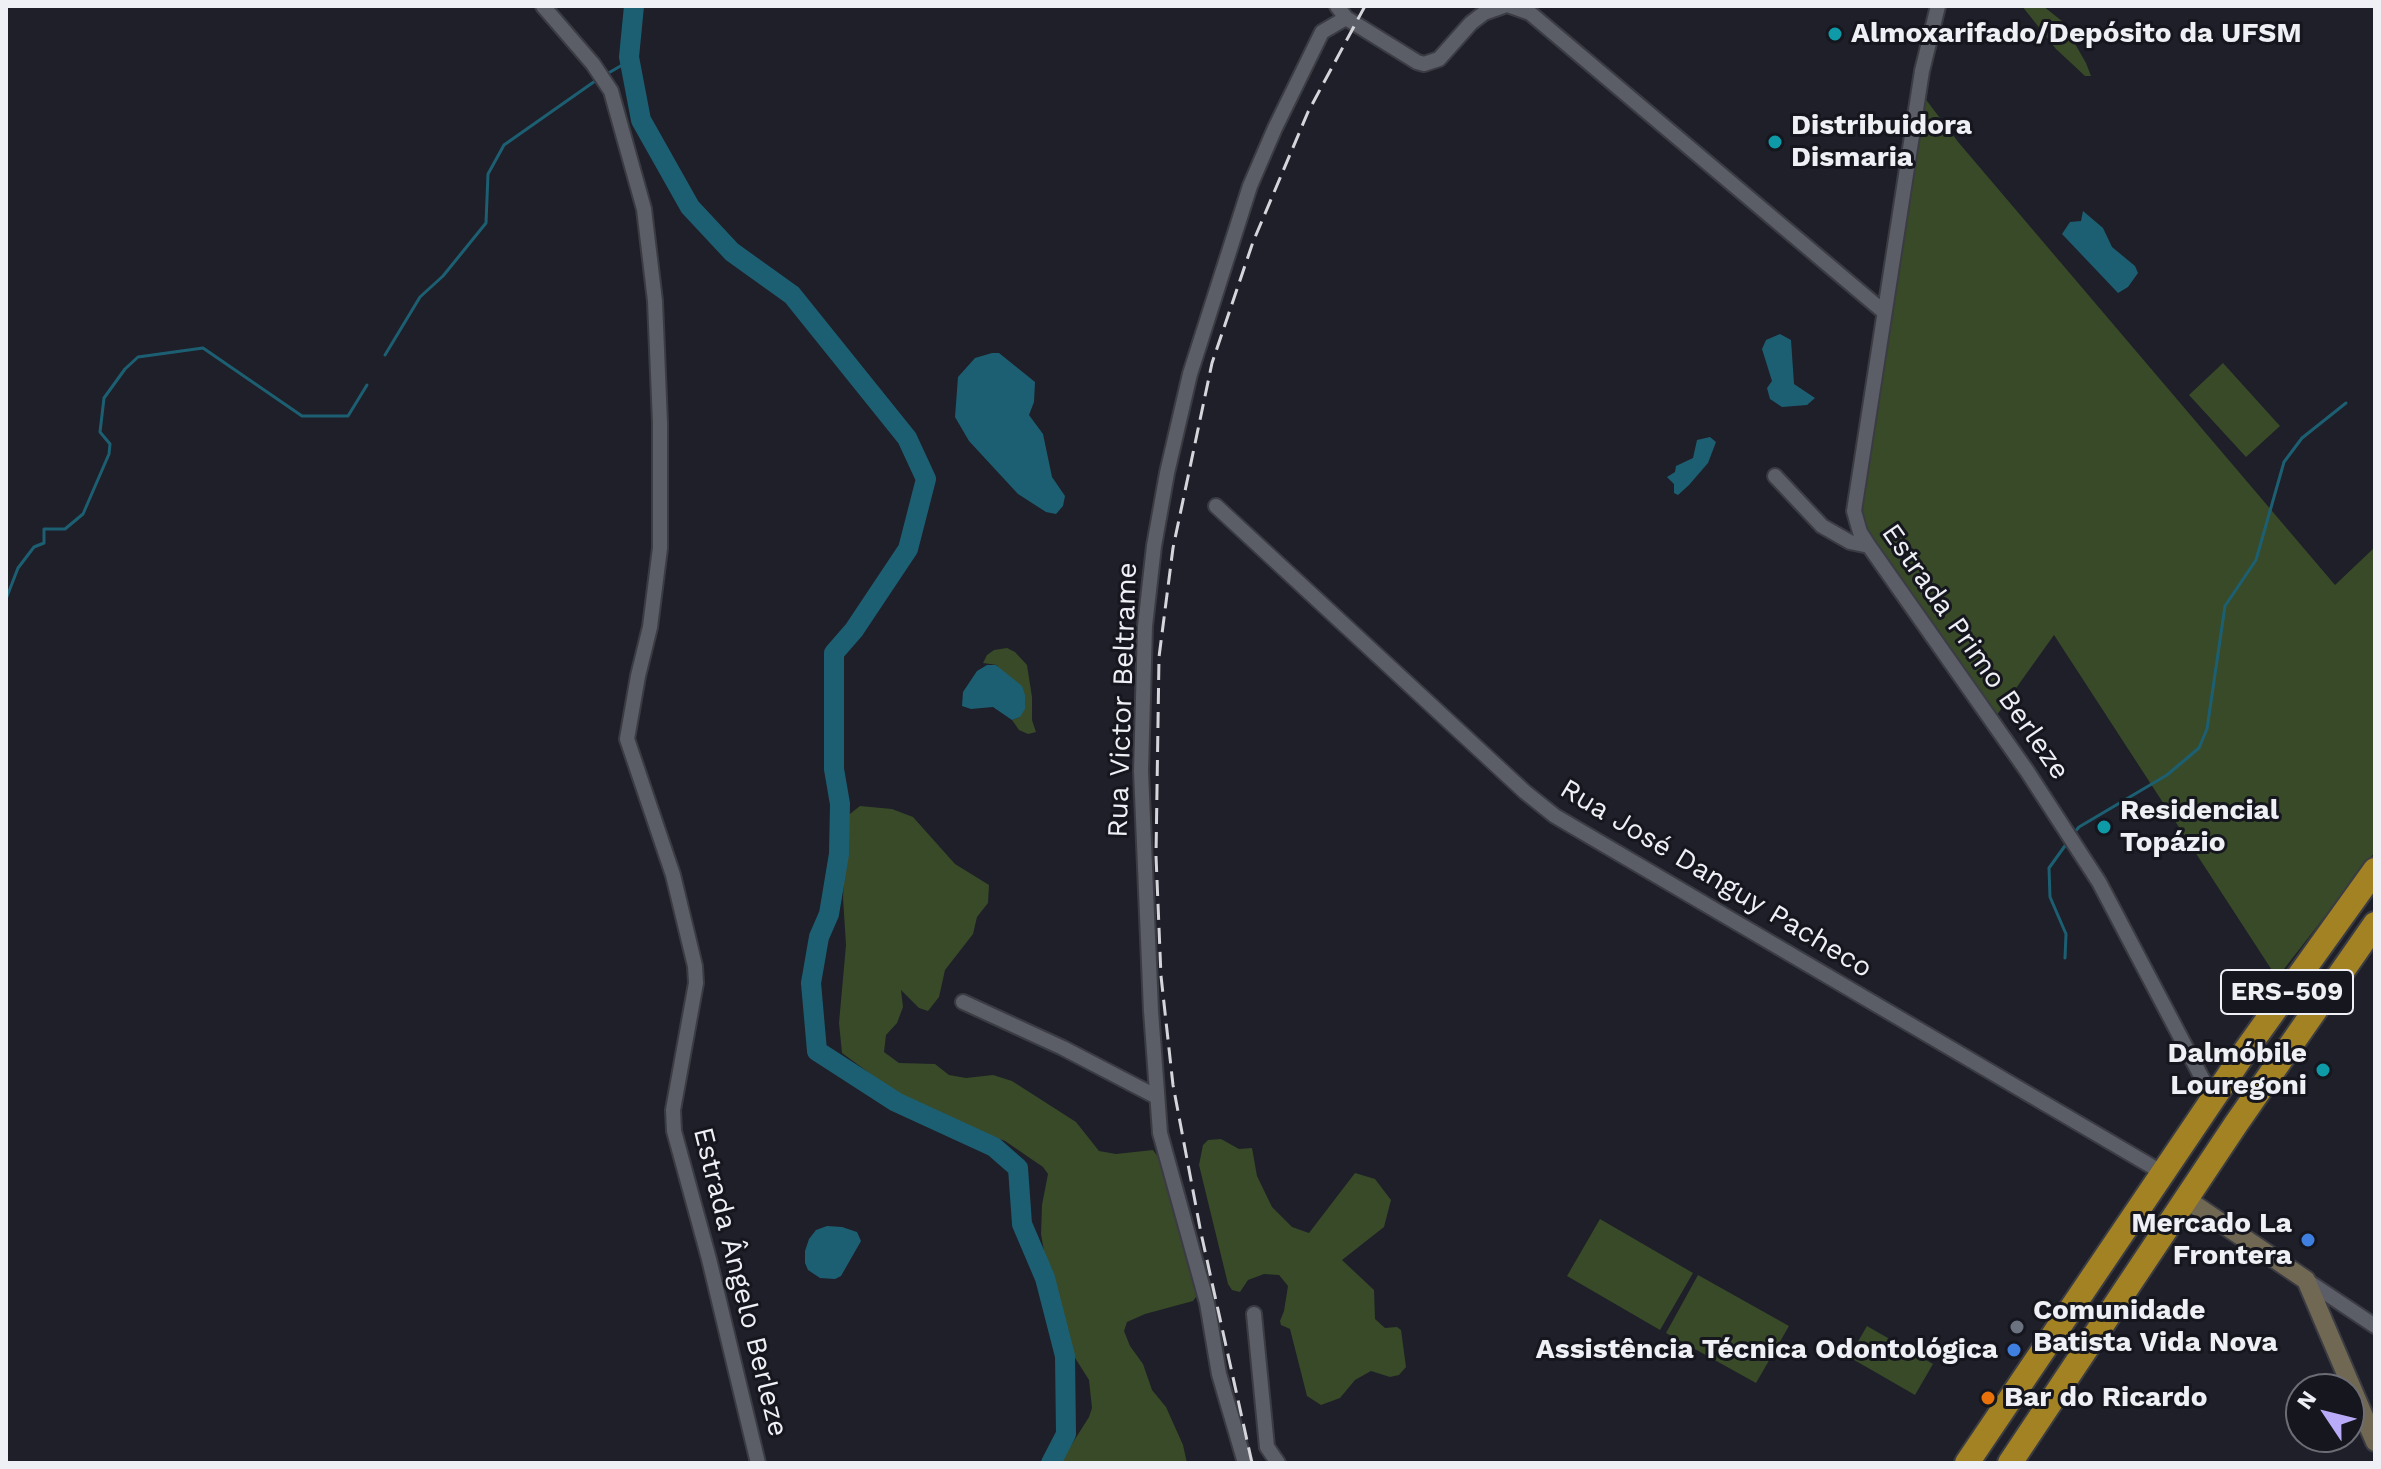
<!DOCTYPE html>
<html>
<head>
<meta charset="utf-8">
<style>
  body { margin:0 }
  #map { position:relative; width:2381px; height:1469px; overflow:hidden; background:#1e1f28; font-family:"Work Sans",sans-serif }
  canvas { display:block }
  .frame { position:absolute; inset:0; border:8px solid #eff0f6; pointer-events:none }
  .north { position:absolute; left:2285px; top:1373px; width:80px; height:80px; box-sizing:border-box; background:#15161e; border:2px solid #6c6d74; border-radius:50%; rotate:305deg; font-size:22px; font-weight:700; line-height:32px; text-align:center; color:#eff0f6 }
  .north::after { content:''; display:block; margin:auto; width:28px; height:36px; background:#b9abf7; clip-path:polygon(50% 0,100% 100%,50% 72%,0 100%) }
</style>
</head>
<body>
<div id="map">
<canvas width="2381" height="1469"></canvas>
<div class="frame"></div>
<div class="north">N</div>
</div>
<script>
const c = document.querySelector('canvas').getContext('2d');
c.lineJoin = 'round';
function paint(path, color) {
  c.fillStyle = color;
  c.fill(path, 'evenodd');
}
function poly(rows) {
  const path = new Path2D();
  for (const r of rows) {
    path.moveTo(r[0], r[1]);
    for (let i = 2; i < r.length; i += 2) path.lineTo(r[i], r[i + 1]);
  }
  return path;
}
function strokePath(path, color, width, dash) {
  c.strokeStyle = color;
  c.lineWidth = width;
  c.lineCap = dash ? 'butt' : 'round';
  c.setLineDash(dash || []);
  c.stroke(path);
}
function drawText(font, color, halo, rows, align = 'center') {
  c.font = font + ' "Work Sans",sans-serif';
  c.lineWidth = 6;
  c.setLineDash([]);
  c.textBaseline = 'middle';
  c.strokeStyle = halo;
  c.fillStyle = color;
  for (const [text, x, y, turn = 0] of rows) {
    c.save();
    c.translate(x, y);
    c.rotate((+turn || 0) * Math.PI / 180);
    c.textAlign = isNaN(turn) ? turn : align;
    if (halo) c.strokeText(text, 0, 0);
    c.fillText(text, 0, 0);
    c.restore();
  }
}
paint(poly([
  [2022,6,2043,6,2062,21,2086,63,2091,76,2085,76,2056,49],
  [1924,97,1959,143,2335,585,2375,547,2375,852,2277,978,2054,635,1994,719,1867,535,1859,513],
  [2223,363,2280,426,2246,457,2189,395],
  [1007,648,1015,652,1027,665,1032,697,1032,720,1036,732,1028,734,1019,730,1012,720,1020,717,997,665,983,663,987,655,994,650],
  [860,806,892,809,913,817,955,864,989,885,988,903,977,917,973,934,945,970,939,997,928,1011,919,1008,901,990,903,1007,897,1023,886,1035,884,1052,899,1063,935,1064,949,1075,966,1078,993,1075,1012,1081,1076,1122,1099,1151,1116,1154,1153,1150,1161,1161,1198,1294,1193,1301,1145,1314,1127,1322,1124,1331,1130,1346,1143,1364,1152,1390,1166,1407,1183,1445,1187,1463,1060,1463,1089,1417,1092,1408,1089,1380,1070,1350,1044,1251,1041,1234,1042,1205,1048,1174,1043,1167,1005,1141,947,1119,906,1100,842,1053,839,1023,846,945,843,898,846,817],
  [1221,1139,1239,1149,1252,1148,1257,1176,1272,1207,1292,1227,1309,1233,1355,1173,1375,1179,1391,1200,1384,1227,1342,1260,1374,1290,1375,1319,1385,1328,1397,1327,1401,1330,1406,1367,1399,1375,1390,1377,1371,1371,1355,1380,1340,1398,1321,1405,1307,1396,1290,1329,1281,1325,1280,1321,1284,1311,1288,1286,1279,1275,1264,1274,1248,1280,1240,1292,1232,1290,1228,1284,1199,1165,1203,1145,1208,1140],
  [1600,1219,1693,1273,1660,1330,1567,1276],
  [1698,1275,1789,1326,1756,1383,1666,1333],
  [1867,1326,1933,1364,1915,1395,1849,1357]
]), '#384a28');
paint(poly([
  [2083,211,2103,228,2112,247,2135,266,2138,273,2128,287,2118,293,2062,234,2070,222,2081,221],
  [1780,334,1791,340,1794,384,1815,398,1807,405,1782,407,1770,399,1767,388,1772,381,1762,349,1766,340],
  [992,353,999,353,1035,382,1034,402,1029,415,1043,434,1052,477,1065,496,1063,506,1056,514,1046,512,1018,494,969,441,955,417,958,377,975,358],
  [1710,437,1716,442,1708,463,1689,485,1678,495,1674,493,1674,484,1667,477,1675,472,1676,466,1693,458,1697,440],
  [987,665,996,665,1022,686,1025,695,1025,709,1020,717,1012,720,993,707,971,709,962,706,963,692,977,671],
  [827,1226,842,1227,857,1232,861,1241,841,1276,835,1279,820,1278,808,1270,805,1263,805,1251,809,1239,816,1230]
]), '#1d5f72');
strokePath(poly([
  [605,75,624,64,629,57],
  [385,355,420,297,443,276,486,223,488,174,504,145,598,79],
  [6,599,18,568,34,547,44,543,44,529,65,529,83,514,109,454,110,444,100,432,104,398,125,369,138,357,203,348,302,416,348,416,367,385],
  [2074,833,2079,827,2167,775,2199,748,2207,729,2225,606,2256,560,2284,462,2302,438,2346,403],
  [2065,958,2066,934,2050,897,2049,868,2067,843]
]), '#1d5f72', 3);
strokePath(poly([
  [634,6,629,57,641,120,690,207,732,252,792,295,907,438,926,479,908,549,854,630,834,653,834,769,840,804,839,854,829,914,819,937,811,983,817,1051,896,1102,994,1147,1018,1168,1022,1224,1045,1278,1065,1356,1066,1434,1051,1463]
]), '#1d5f72', 20);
const street = poly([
  [543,6,593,64,611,91,644,209,655,301,660,423,660,548,650,627,638,676,627,739,673,875,695,966,696,983,673,1110,674,1131,709,1259,758,1463],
  [1337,6,1346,18,1417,62,1424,64,1439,59,1471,23,1484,13,1504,6],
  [1510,6,1530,13,1884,312],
  [1938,6,1922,71,1854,511,1860,532,1869,546,2027,771,2099,882,2213,1099],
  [1775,476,1822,526,1850,542,1869,546],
  [1216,506,1525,792,1555,816,2163,1173],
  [963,1002,1063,1048,1157,1097],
  [2306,1280,2375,1326],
  [1254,1314,1267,1447,1278,1463],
  [1245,1463,1219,1374,1207,1303,1160,1133,1151,1011,1141,771,1145,626,1154,546,1167,473,1190,374,1250,186,1275,128,1322,32,1346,18]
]);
const secondary = poly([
  [2186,1199,2306,1280,2375,1442]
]);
const highway = poly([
  [1967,1463,2246,1050,2375,870],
  [2010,1463,2236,1124,2375,924]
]);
strokePath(street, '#3b3c43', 18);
strokePath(secondary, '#3b3c43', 22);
strokePath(highway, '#3b3c43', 28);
strokePath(street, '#5b5d67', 14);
strokePath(secondary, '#716853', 18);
strokePath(highway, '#a38224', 24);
strokePath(poly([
  [1252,1463,1201,1233,1173,1085,1161,976,1156,856,1159,657,1173,548,1212,363,1253,242,1308,112,1365,6]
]), '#d5d6dc', 3, [16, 8]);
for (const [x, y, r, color] of [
  [1835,34,8,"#0f9aa8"],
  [1775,142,8,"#0f9aa8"],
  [2104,827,8,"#0f9aa8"],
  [2323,1070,8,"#0f9aa8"],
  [2308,1240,8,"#3f7fe0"],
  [2017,1327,8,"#6b7280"],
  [2014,1350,8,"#3f7fe0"],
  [1988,1398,8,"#e8710a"]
]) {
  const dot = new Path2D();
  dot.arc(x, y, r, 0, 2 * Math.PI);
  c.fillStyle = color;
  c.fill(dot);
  strokePath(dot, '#15161e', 3);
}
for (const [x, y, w] of [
  [2287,992,132]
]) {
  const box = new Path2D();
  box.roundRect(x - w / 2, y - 22, w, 44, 6);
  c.fillStyle = '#15161e';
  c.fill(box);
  strokePath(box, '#eff0f6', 2);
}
drawText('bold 26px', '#eff0f6', null, [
  ["ERS-509",2287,992]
]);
drawText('bold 28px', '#eff0f6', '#15161e', [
  ["Almoxarifado/Depósito da UFSM",1851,34],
  ["Distribuidora",1791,126],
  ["Dismaria",1791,158],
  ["Residencial",2120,811],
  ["Topázio",2120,843],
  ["Dalmóbile",2307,1054,"right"],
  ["Louregoni",2307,1086,"right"],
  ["Mercado La",2292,1224,"right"],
  ["Frontera",2292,1256,"right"],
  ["Comunidade",2033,1311],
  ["Batista Vida Nova",2033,1343],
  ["Assistência Técnica Odontológica",1998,1350,"right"],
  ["Bar do Ricardo",2004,1398]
], 'left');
drawText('28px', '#eff0f6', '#15161e', [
  ["Estrada Primo Berleze",1975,652,55],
  ["Rua Victor Beltrame",1123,700,-88],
  ["Rua José Danguy Pacheco",1716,879,31],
  ["Estrada Ângelo Berleze",740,1282,76]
]);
</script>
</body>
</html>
